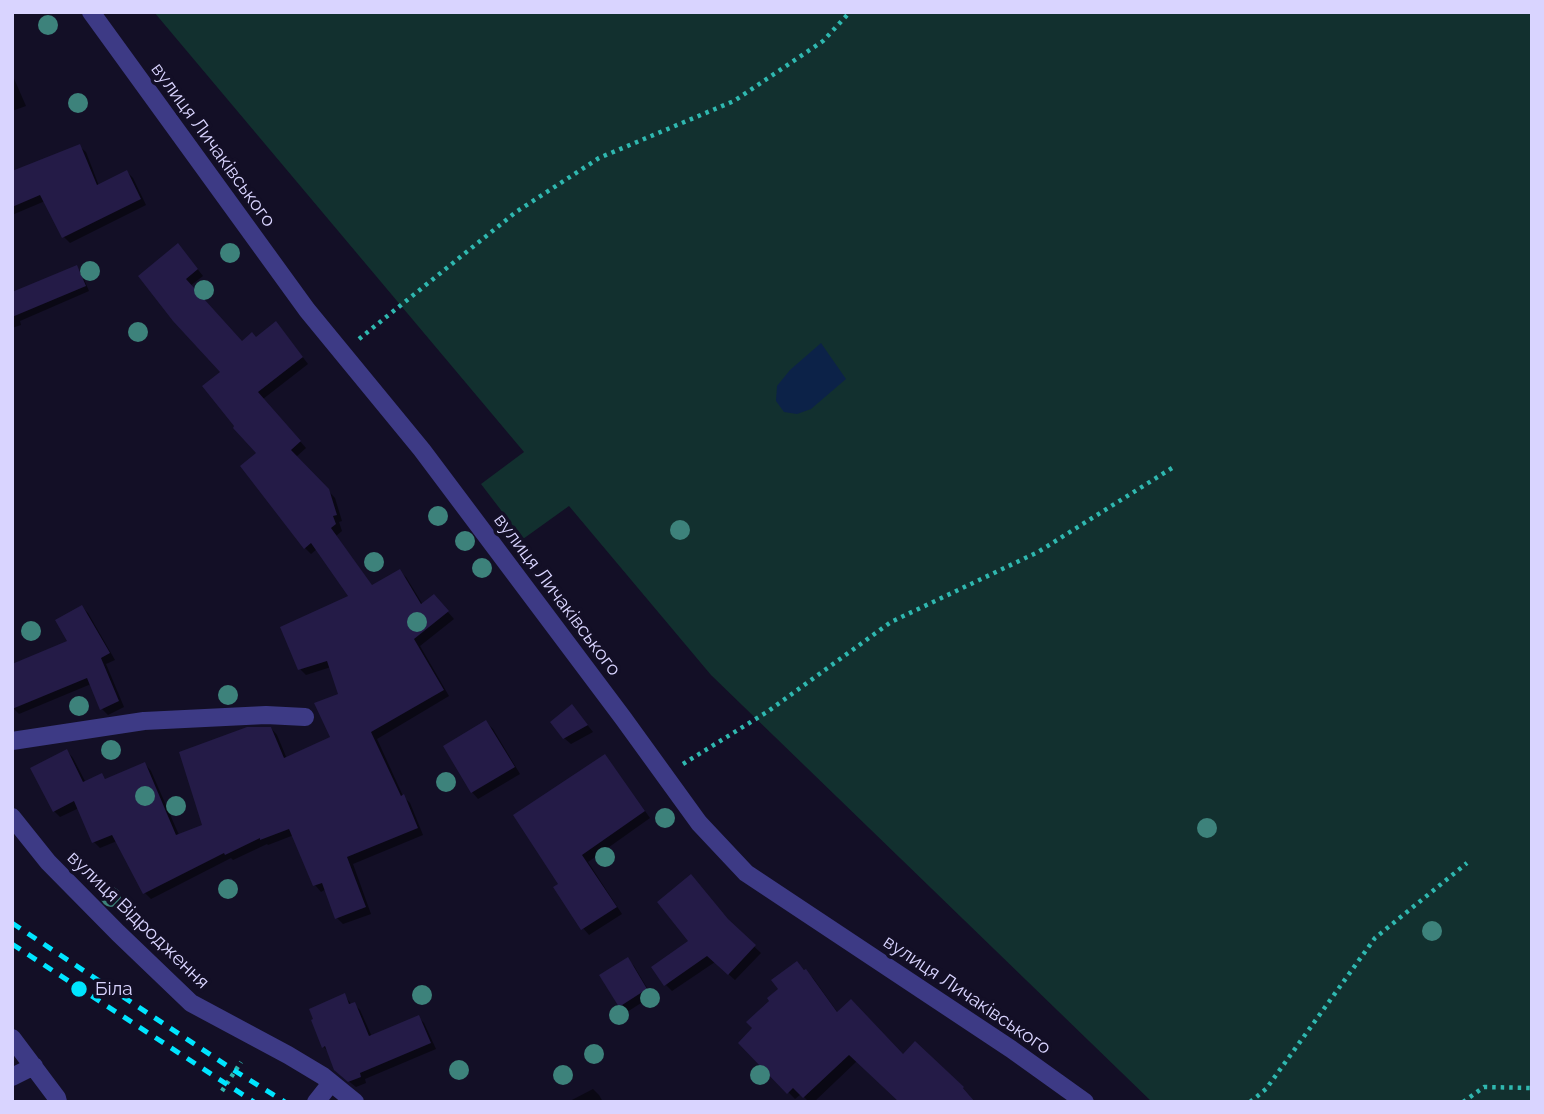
<!DOCTYPE html>
<html>
<head>
<meta charset="utf-8">
<style>
  body { margin:0 }
  #map { position:relative; width:1544px; height:1114px; overflow:hidden; background:#130f26; font-family:Raleway,sans-serif }
  canvas { display:block }
  .frame { position:absolute; inset:0; border:14px solid #d9d4ff; pointer-events:none }
</style>
</head>
<body>
<div id="map">
<canvas width="1544" height="1114"></canvas>
<div class="frame"></div>
</div>
<script>
const c = document.querySelector('canvas').getContext('2d');
c.lineJoin = 'round';
function paint(path, color) {
  c.fillStyle = color;
  c.fill(path, 'evenodd');
}
function poly(rows) {
  const path = new Path2D();
  for (const r of rows) {
    path.moveTo(r[0], r[1]);
    for (let i = 2; i < r.length; i += 2) path.lineTo(r[i], r[i + 1]);
  }
  return path;
}
function strokePath(path, color, width, dash) {
  c.strokeStyle = color;
  c.lineWidth = width;
  c.lineCap = dash ? 'butt' : 'round';
  c.setLineDash(dash || []);
  c.stroke(path);
}
function drawText(font, color, halo, rows, align = 'center') {
  c.font = font + ' Raleway,sans-serif';
  c.lineWidth = 7;
  c.setLineDash([]);
  c.textBaseline = 'middle';
  c.strokeStyle = halo;
  c.fillStyle = color;
  for (const [text, x, y, turn = 0] of rows) {
    c.save();
    c.translate(x, y);
    c.rotate((+turn || 0) * Math.PI / 180);
    c.textAlign = isNaN(turn) ? turn : align;
    if (halo) c.strokeText(text, 0, 0);
    c.fillText(text, 0, 0);
    c.restore();
  }
}
paint(poly([
  [154,12,1532,12,1532,1102,1152,1102,711,675,569,506,523,539,481,484,524,452]
]), '#12302f');
paint(poly([
  [821,343,846,379,811,409,797,414,784,412,776,401,777,386,790,370]
]), '#0c2248');
paint(poly([
  [12,74,26,106,12,111],
  [79,146,86,152,99,186,127,172,133,178,146,205,70,243,64,237,45,201,12,215,12,183],
  [184,252,203,276,190,286,242,343,282,330,308,364,263,399,306,448,296,457,335,498,342,521,339,522,342,531,336,536,373,587,399,571,406,577,423,605,440,603,454,619,420,646,449,696,377,739,403,796,410,803,423,835,353,864,371,914,343,924,337,918,326,889,321,892,315,885,294,835,268,845,267,844,233,860,231,858,151,899,145,893,117,841,100,848,94,842,79,808,60,817,54,811,67,751,73,758,86,783,102,775,106,780,145,764,151,771,179,835,205,826,271,728,277,735,287,759,332,738,340,695,331,667,306,675,300,669,350,597,317,549,311,554,305,548,222,372,174,320],
  [77,267,81,272,89,291,20,321,21,325,12,328,12,294],
  [82,607,88,613,115,660,106,664,124,707,108,715,102,709,91,684,19,714,13,708,70,642],
  [578,713,593,732,571,744,564,738],
  [486,722,493,729,520,774,478,799,472,792],
  [611,763,650,818,588,862,622,914,589,935,583,928,560,884],
  [732,926,761,953,735,980,715,962,672,991,666,985],
  [627,959,634,966,652,996,627,1012,620,1006],
  [797,963,813,978,838,1013,903,1057,963,1088,970,1096,969,1097,857,1061,814,1102,809,1102,801,1094,795,1099,740,1043,755,1028],
  [344,995,352,1005,354,1004,360,1010,372,1037,418,1017,424,1023,436,1049,365,1079,366,1083,356,1087,342,1076,329,1053,324,1047],
  [593,1089,599,1095,603,1102,568,1102]
]), '#0007');
paint(poly([
  [80,144,97,185,127,170,141,199,62,238,40,195,12,207,12,171],
  [178,243,198,269,186,279,242,341,252,332,256,337,276,321,303,357,258,392,301,441,291,450,329,489,337,515,333,516,336,524,331,528,372,585,400,569,421,604,434,594,449,611,414,639,444,690,371,732,401,796,404,794,418,828,347,857,366,907,335,919,322,883,313,886,289,829,260,840,260,838,225,855,224,853,143,894,112,835,92,843,74,801,53,812,30,768,67,749,83,782,102,773,105,779,145,762,176,835,202,825,179,752,247,727,271,727,284,758,330,737,314,703,338,694,327,661,298,670,280,627,348,596,311,543,304,549,240,466,256,453,233,428,234,426,202,386,220,372,173,321,138,276],
  [77,265,86,286,12,317,12,292],
  [82,605,110,653,101,658,119,701,100,710,87,678,12,709,12,664,67,641,55,620],
  [572,704,588,725,563,739,550,722],
  [486,720,515,767,471,793,443,746],
  [605,754,645,811,582,855,617,907,581,930,553,887,558,884,513,815],
  [691,874,728,919,756,945,728,975,707,956,664,986,651,967,688,941,657,902],
  [628,957,647,989,619,1007,599,975],
  [797,961,804,970,806,969,837,1012,851,999,903,1054,915,1041,964,1087,963,1088,975,1102,899,1102,849,1055,803,1098,793,1088,787,1094,738,1043,752,1028,746,1022,769,1001,767,998,778,989,771,980],
  [345,993,349,1004,355,1002,369,1036,419,1015,431,1043,360,1073,361,1077,348,1082,334,1070,325,1046,322,1048,311,1020,313,1019,309,1009]
]), '#241b47');
strokePath(poly([
  [359,339,516,212,599,158,734,101,823,41,850,12],
  [683,764,767,712,891,622,1038,552,1172,468],
  [222,1091,241,1062],
  [1250,1102,1266,1089,1375,938,1467,863],
  [1463,1102,1484,1087,1532,1088]
]), '#2fb8b0', 4.5, [3.5, 5]);
strokePath(poly([
  [91,12,307,310,422,450,623,718,699,823,746,873,1011,1049,1085,1102],
  [12,741,144,721,266,715,305,717],
  [12,817,48,862,118,933,191,1003,288,1055,323,1076,355,1102],
  [12,1038,57,1098,58,1102],
  [12,1077,34,1066],
  [316,1102,331,1083]
]), '#3d3a85', 18);
strokePath(poly([
  [12,923,235,1071,285,1102],
  [12,944,254,1102]
]), '#00e5ff', 5, [10, 9]);
c.fillStyle = '#3d827b';
for (const [x, y] of [
  [48,25],
  [78,103],
  [230,253],
  [90,271],
  [204,290],
  [138,332],
  [438,516],
  [680,530],
  [465,541],
  [374,562],
  [482,568],
  [417,622],
  [31,631],
  [228,695],
  [79,706],
  [111,750],
  [446,782],
  [145,796],
  [176,806],
  [665,818],
  [1207,828],
  [605,857],
  [228,889],
  [111,897],
  [1432,931],
  [422,995],
  [650,998],
  [619,1015],
  [594,1054],
  [459,1070],
  [563,1075],
  [760,1075]
]) {
  c.beginPath();
  c.arc(x, y, 10, 0, 2 * Math.PI);
  c.fill();
}
for (const [x, y, r, color] of [
  [79,989,9,"#00e5ff"]
]) {
  const dot = new Path2D();
  dot.arc(x, y, r, 0, 2 * Math.PI);
  c.fillStyle = color;
  c.fill(dot);
  strokePath(dot, '#130f26', 2.5);
}
drawText('19px', '#d9d4ff', '#130f26', [
  ["вулиця Личаківського",213,145,54],
  ["вулиця Личаківського",557,595,53],
  ["вулиця Відродження",138,920,44],
  ["вулиця Личаківського",967,995,34]
]);
drawText('19px', '#d9d4ff', '#130f26', [
  ["Біла",95,989]
], 'left');
</script>
</body>
</html>
